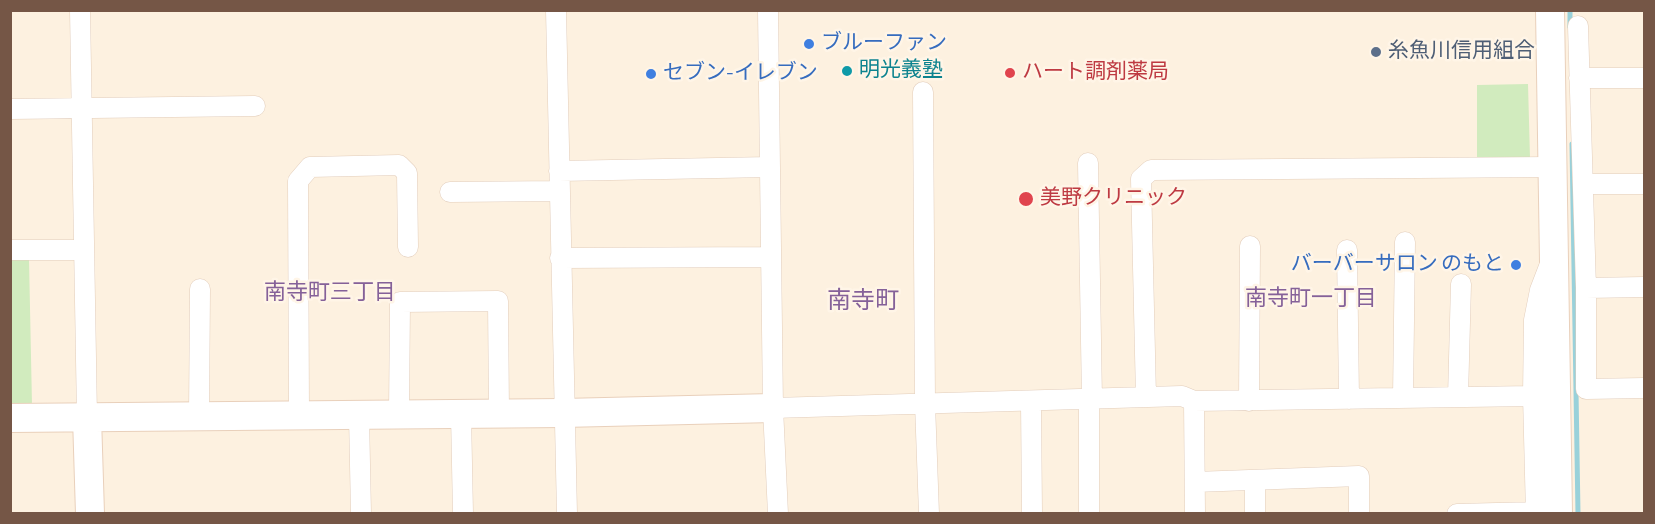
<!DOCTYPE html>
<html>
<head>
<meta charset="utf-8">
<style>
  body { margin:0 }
  #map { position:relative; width:1655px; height:524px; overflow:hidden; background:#fdf1e0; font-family:"Sofia Sans Condensed",sans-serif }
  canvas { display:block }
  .frame { position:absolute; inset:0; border:12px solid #755646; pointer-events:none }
</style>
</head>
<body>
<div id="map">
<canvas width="1655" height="524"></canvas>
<div class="frame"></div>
</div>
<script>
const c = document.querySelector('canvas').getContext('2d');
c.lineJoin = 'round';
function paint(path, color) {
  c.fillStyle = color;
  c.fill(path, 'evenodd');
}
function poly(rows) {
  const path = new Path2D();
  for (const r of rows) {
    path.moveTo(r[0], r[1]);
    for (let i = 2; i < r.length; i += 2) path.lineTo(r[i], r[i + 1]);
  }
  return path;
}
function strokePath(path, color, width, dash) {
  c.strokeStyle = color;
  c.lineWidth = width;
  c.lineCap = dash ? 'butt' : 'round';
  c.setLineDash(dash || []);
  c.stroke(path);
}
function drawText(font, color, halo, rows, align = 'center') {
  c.font = font + ' "Sofia Sans Condensed","Noto Sans JP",sans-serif';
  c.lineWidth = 5;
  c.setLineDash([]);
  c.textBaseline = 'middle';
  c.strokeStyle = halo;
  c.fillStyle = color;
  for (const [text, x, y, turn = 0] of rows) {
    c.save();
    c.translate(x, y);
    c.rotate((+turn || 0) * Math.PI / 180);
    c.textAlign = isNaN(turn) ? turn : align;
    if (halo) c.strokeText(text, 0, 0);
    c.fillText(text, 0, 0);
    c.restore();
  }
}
paint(poly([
  [1528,84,1530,158,1477,159,1477,85],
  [10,259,29,259,32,405,11,405]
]), '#d1ebbe');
strokePath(poly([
  [1570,10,1570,27],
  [1572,144,1578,514]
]), '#99d1da', 5);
const street = poly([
  [80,10,87,417],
  [556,10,567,514],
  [768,10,773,408,778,514],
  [1578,26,1586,288,1586,389,1644,388],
  [1579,78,1644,78],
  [923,92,925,404,929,514],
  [10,109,255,106],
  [1088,163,1092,400],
  [559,171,770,167],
  [1583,184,1644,184],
  [450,192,559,191],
  [10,250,84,250],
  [1347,250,1349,399],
  [560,258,771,257],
  [1586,288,1644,287],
  [1146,397,1141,179,1151,170,1551,167],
  [1458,397,1461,284],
  [1403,398,1405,242],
  [1089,400,1089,514],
  [1194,401,1195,514],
  [1249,401,1250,246],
  [1031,402,1032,514],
  [773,408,1182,396,1194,401,1533,396],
  [399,414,400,302,498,301,499,413],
  [461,414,463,514],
  [299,415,298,181,310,167,399,165,407,173,408,247],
  [359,415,361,514],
  [199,416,200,289],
  [1255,480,1255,514],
  [1195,482,1359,476,1359,514],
  [1457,514,1536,512],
  [1536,514,1533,396,1534,320,1540,290,1550,264]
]);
const secondary = poly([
  [1550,10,1558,514],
  [87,417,90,514],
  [10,418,563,413,773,408]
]);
strokePath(street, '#e2cdbb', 21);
strokePath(secondary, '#e9d0bb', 30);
strokePath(street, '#fff', 20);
strokePath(secondary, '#fff', 28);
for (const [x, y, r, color] of [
  [809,44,6,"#3f7fe0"],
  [1376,52,6,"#5c6f8a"],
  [847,71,6,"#0f9aa8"],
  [1010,73,6,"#e0444e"],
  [651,74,6,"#3f7fe0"],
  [1026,199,8,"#e0444e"],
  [1516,265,6,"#3f7fe0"]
]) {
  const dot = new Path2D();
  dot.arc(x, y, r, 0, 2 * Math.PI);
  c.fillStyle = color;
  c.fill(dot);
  strokePath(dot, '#fff5e7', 2);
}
drawText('21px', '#366cbe', '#fff5e7', [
  ["ブルーファン",821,44],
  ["セブン-イレブン",663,74],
  ["バーバーサロン のもと",1504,265,"right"]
], 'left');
drawText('21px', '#4e5e75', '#fff5e7', [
  ["糸魚川信用組合",1388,52]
], 'left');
drawText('21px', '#0d838f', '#fff5e7', [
  ["明光義塾",859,71]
], 'left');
drawText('21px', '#be3a42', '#fff5e7', [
  ["ハート調剤薬局",1022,73],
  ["美野クリニック",1040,199]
], 'left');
drawText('22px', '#856199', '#fff5e7', [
  ["南寺町三丁目",330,293],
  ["南寺町一丁目",1311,299]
]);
drawText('24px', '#856199', '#fff5e7', [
  ["南寺町",863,302]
]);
</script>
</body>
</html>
